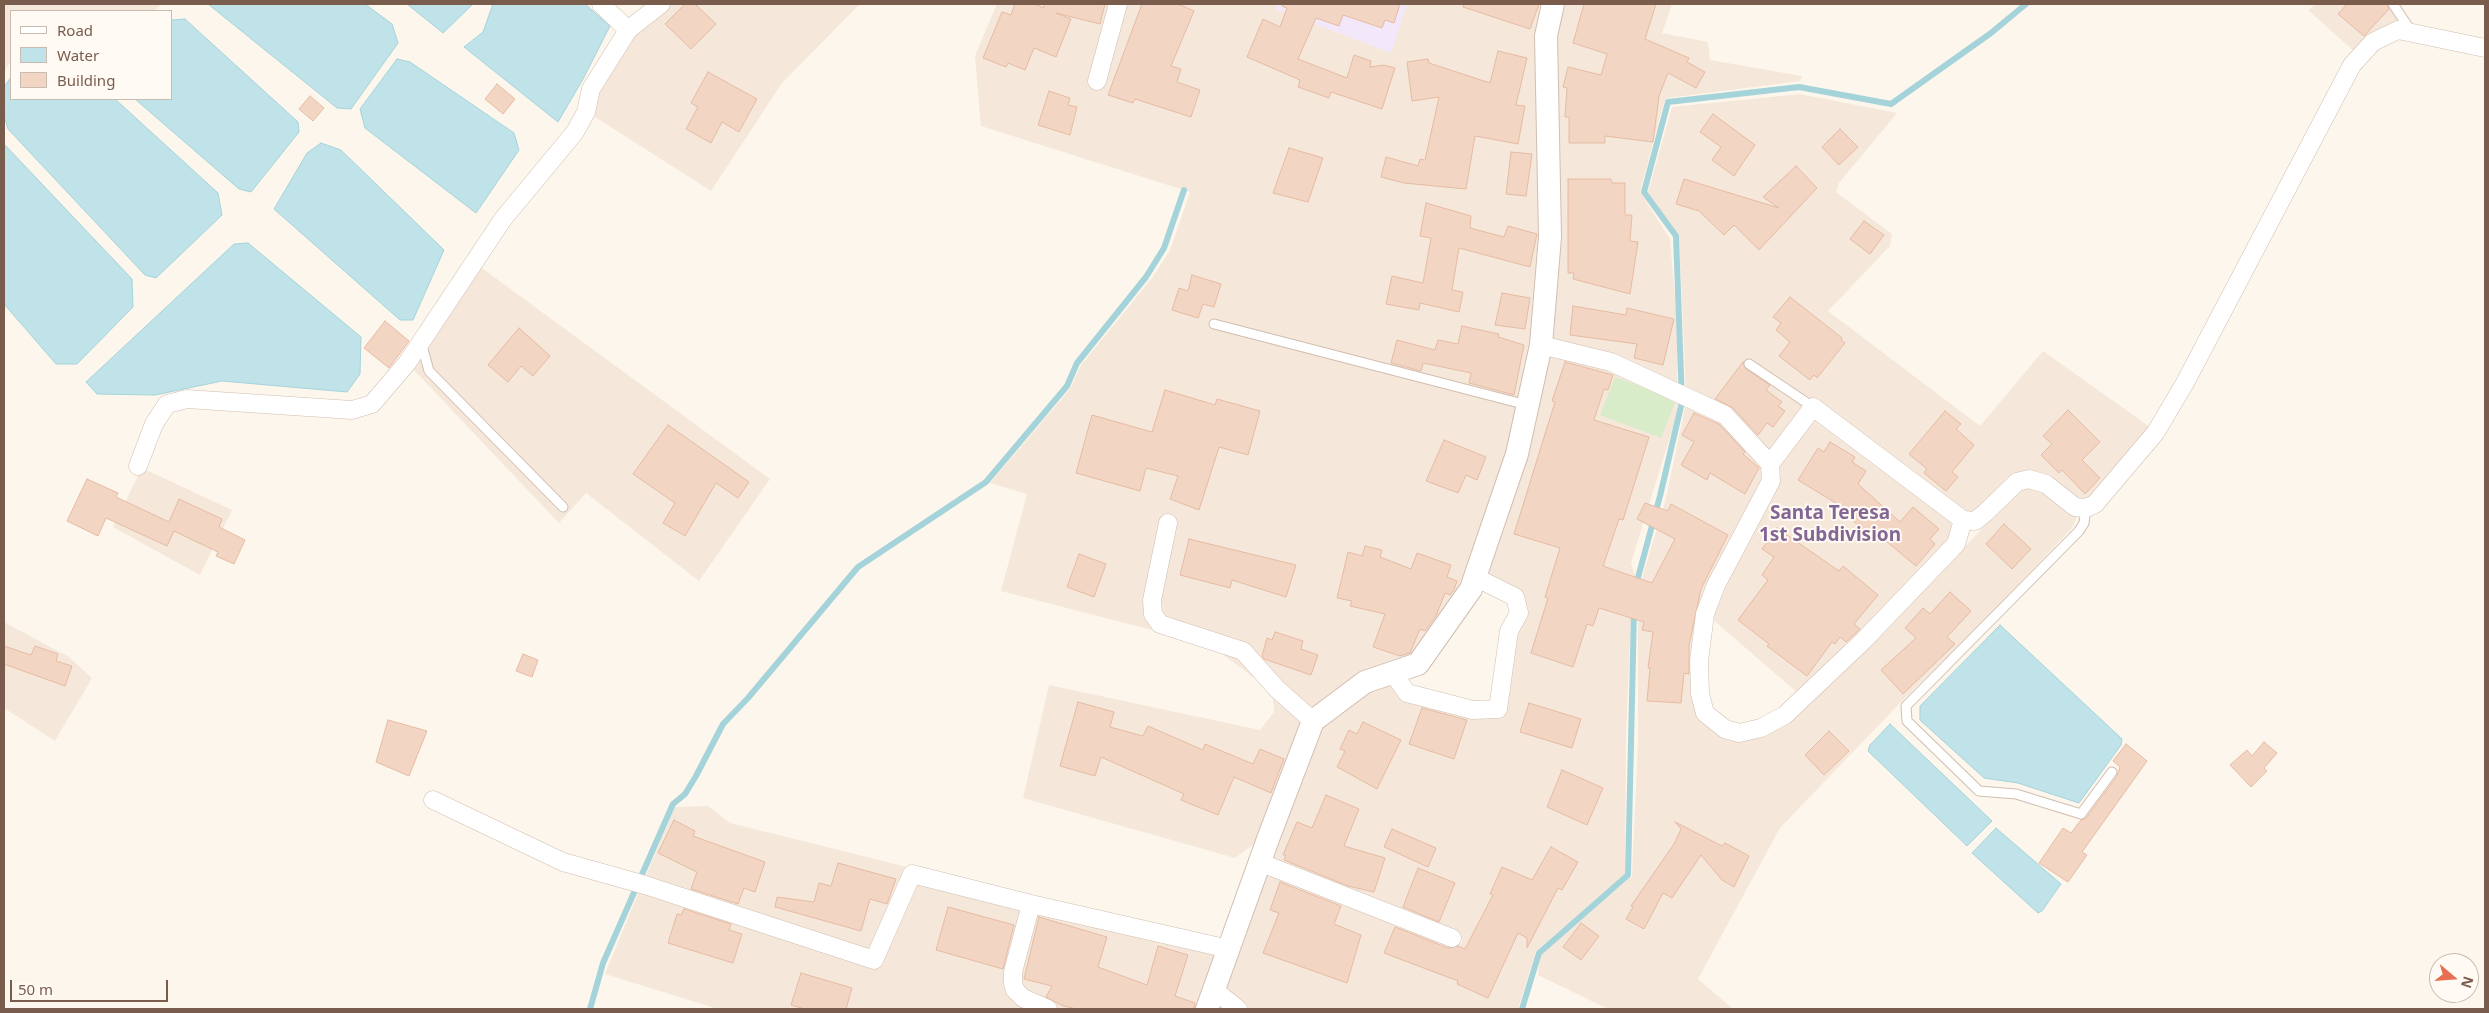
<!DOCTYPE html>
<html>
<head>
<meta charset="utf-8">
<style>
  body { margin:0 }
  #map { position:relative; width:2489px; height:1013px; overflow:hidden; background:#fdf6ec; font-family:"Noto Sans",sans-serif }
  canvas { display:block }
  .frame { position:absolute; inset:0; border:5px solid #7a5c4d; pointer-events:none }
  .legend { position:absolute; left:10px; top:10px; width:162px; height:90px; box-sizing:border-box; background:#fffaf3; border:1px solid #cabbb1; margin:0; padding:6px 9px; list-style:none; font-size:15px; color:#7a5c4d }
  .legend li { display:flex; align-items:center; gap:10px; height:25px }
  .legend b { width:25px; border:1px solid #cabbb1 }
  .north { position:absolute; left:2429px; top:953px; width:50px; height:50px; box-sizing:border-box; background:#fffaf3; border:1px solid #cabbb1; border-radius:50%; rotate:108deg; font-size:14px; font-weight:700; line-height:20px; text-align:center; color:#7a5c4d }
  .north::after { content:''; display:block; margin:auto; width:18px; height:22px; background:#e76f51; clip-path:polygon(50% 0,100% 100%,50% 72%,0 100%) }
  .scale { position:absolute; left:10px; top:980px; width:158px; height:22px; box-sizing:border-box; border:2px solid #7a5c4d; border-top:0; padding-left:6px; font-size:15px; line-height:18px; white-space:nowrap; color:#7a5c4d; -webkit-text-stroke:4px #fffaf3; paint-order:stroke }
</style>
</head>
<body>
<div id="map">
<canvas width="2489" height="1013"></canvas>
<div class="frame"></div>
<ul class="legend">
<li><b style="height:6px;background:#fff"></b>Road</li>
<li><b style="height:14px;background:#bfe3e8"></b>Water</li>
<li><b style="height:14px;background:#f3d5c3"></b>Building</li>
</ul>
<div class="north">N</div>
<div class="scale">50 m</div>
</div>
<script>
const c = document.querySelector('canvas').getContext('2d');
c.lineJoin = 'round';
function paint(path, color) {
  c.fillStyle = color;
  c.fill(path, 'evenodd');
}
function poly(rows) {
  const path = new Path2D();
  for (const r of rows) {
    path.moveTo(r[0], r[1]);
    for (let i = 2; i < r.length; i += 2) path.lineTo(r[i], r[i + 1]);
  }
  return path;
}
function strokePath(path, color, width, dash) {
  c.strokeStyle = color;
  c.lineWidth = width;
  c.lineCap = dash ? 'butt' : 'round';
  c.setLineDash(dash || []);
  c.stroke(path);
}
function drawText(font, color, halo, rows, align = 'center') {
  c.font = font + ' "Noto Sans",sans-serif';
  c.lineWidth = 4;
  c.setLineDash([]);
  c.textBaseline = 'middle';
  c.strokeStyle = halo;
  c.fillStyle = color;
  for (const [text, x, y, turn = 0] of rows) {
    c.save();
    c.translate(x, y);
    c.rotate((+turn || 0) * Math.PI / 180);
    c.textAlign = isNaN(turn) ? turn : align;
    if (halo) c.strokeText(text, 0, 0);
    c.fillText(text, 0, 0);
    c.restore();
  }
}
paint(poly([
  [4,4,161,4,155,11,11,11,11,61,4,72],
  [672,4,860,4,782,83,711,191,592,115,598,94,633,36],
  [997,4,1545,4,1543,238,1532,346,1510,452,1463,587,1415,659,1308,718,1259,840,1235,858,1023,798,1049,685,1260,730,1274,712,1272,691,1210,645,1001,591,1027,494,990,483,1070,389,1081,365,1152,278,1170,250,1190,192,981,126,975,56],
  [1562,4,1672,4,1662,33,1708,42,1710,60,1802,76,1800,81,1668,98,1664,102,1640,192,1670,239,1678,334,1677,383,1549,339,1555,38],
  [2316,4,2387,4,2401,23,2356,53,2308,10],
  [1800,94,1897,113,1839,183,1836,192,1892,234,1890,246,1828,311,1980,426,2043,351,2150,427,2091,497,2082,501,2029,474,1971,515,1816,401,1769,455,1686,390,1679,236,1648,192,1672,107],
  [479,266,770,479,699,581,586,493,559,523,411,367],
  [1549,353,1609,368,1679,399,1673,427,1631,563,1635,575,1632,589,1626,735,1625,874,1536,951,1518,1009,1244,1009,1222,990,1265,866,1461,944,1463,939,1266,863,1319,724,1368,686,1393,680,1503,715,1515,636,1525,614,1484,573],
  [1686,403,1725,421,1764,464,1765,478,1711,582,1700,715,1712,731,1723,736,1738,738,1868,645,2022,488,2031,485,2044,490,2077,517,2072,528,1994,610,1898,705,1780,828,1698,979,1733,1009,1608,1009,1538,975,1540,955,1632,876,1638,741,1638,592,1666,498],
  [1813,419,1949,518,1952,526,1948,544,1800,695,1710,617,1777,467],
  [142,468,232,510,200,575,113,527],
  [4,622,69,657,92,678,55,741,4,708],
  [708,806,730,823,907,867,872,952,645,878,675,807],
  [914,883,1217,954,1218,959,1200,1009,1058,1009,1025,995,1016,982,1033,914,1026,912,1008,982,1012,992,1021,1001,1039,1009,718,1009,605,974,639,891,642,890,878,967]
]), '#f5e8da');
paint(poly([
  [1277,4,1407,4,1391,53,1275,9]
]), '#f3e8fa');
paint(poly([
  [1615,377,1676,400,1661,438,1600,415]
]), '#d8ecc9');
const water = poly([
  [208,4,365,4,392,24,398,43,351,109,337,108,208,4],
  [407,4,473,4,443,33,407,4],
  [493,4,585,4,610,26,583,79,558,122,464,47,483,32,493,4],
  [185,19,298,122,299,132,251,192,239,189,135,99,171,99,171,20,185,19],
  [397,59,410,62,514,133,519,150,476,213,365,128,360,109,397,59],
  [11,77,11,99,115,99,218,193,222,215,156,278,145,275,8,129,4,116,4,87,11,77],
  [321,143,341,150,444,250,413,320,400,320,274,209,307,153,321,143],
  [4,144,132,279,133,307,77,364,56,364,4,304,4,144],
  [248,243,361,337,360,374,347,392,222,381,155,395,97,394,86,382,234,244,248,243],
  [2000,625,2122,739,2121,745,2079,803,2018,783,1984,778,1920,720,1920,706,2000,625],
  [1890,724,1992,821,1967,846,1868,751,1870,745,1890,724],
  [1996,828,2061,884,2042,911,2038,913,1972,853,1996,828]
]);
paint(water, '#bfe3e8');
strokePath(water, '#a5d3da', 1);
strokePath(poly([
  [1636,585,1660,496,1682,402,1676,236,1644,192,1668,102,1799,87,1891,104,1991,33,2026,4],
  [590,1009,603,963,673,804,685,794,696,776,723,724,748,698,858,567,986,482,1067,386,1077,363,1146,277,1164,248,1184,190],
  [1522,1009,1539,953,1628,875,1634,610]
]), '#a5d3da', 6);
const building = poly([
  [685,4,695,4,716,24,691,49,665,24,685,4],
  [1015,4,1034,4,1044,8,1044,4,1105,4,1100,24,1056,13,1071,19,1056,57,1034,48,1025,70,1008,63,1006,67,983,58,1002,12,1011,15,1015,4],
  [1142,4,1178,4,1194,11,1171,66,1181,69,1177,82,1200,90,1191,117,1135,99,1133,103,1108,95,1142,4],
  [1282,4,1400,4,1394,23,1385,20,1382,28,1343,15,1339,26,1316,18,1298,59,1347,78,1354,55,1371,61,1370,67,1384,65,1395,68,1382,109,1331,92,1329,98,1298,87,1300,80,1247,57,1263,19,1280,27,1287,8,1282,6,1282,4],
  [1464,4,1539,4,1530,29,1463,7,1464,4],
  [1584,4,1656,4,1645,39,1689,58,1687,62,1705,72,1696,88,1668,73,1659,96,1653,142,1605,136,1605,143,1569,143,1569,117,1565,117,1567,88,1563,87,1568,67,1601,75,1607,54,1573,43,1584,4],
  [2347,4,2387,4,2389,9,2364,36,2338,14,2347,4],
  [1498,51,1527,58,1516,105,1525,106,1518,144,1475,136,1466,189,1404,183,1381,177,1386,157,1418,166,1420,159,1425,160,1439,97,1412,101,1407,62,1428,59,1429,63,1490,83,1498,51],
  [708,72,757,99,739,132,722,122,711,143,686,129,698,107,691,103,708,72],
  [497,84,515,99,503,114,485,99,497,84],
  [1049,91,1070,98,1068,105,1077,107,1070,135,1038,125,1049,91],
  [310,96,324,108,313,121,299,109,310,96],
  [1713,114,1755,145,1734,176,1712,160,1721,147,1700,132,1713,114],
  [1840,129,1858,147,1839,165,1822,147,1840,129],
  [1289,148,1323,158,1308,202,1273,193,1289,148],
  [1511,152,1532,154,1526,196,1506,194,1511,152],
  [1796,166,1817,188,1759,250,1734,225,1724,235,1699,211,1676,204,1684,179,1779,208,1763,197,1796,166],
  [1568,179,1611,179,1612,183,1625,183,1625,215,1632,215,1630,241,1638,242,1630,294,1573,279,1574,273,1568,273,1568,179],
  [1426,203,1471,216,1470,228,1504,237,1508,226,1537,234,1530,267,1459,248,1452,290,1463,292,1459,312,1420,303,1419,310,1386,304,1392,276,1423,283,1431,238,1420,236,1426,203],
  [1864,221,1884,235,1870,254,1850,239,1864,221],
  [1192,275,1221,284,1214,307,1203,304,1198,318,1172,310,1179,288,1188,291,1192,275],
  [1502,293,1530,298,1525,329,1495,325,1502,293],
  [1790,297,1842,338,1841,340,1845,343,1817,378,1814,375,1810,380,1779,356,1790,342,1776,330,1781,323,1773,317,1790,297],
  [1573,306,1626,315,1627,308,1674,319,1663,365,1634,358,1637,344,1570,335,1573,306],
  [385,321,409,341,389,368,364,348,385,321],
  [1462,326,1499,334,1498,337,1524,345,1514,395,1469,383,1471,373,1423,363,1421,371,1391,363,1397,340,1435,350,1438,340,1458,344,1462,326],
  [519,328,550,356,533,376,521,366,508,382,488,365,519,328],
  [1565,362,1613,375,1608,390,1604,389,1594,420,1649,437,1623,520,1619,519,1603,566,1652,583,1675,539,1637,519,1645,503,1668,511,1671,504,1728,535,1701,589,1689,645,1689,674,1684,673,1681,703,1647,701,1650,668,1648,668,1653,632,1642,630,1644,622,1599,608,1593,626,1587,624,1573,667,1531,653,1548,598,1545,597,1560,548,1514,534,1555,402,1552,401,1565,362],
  [1743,362,1746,369,1770,385,1766,390,1782,402,1778,406,1785,411,1773,427,1767,423,1758,435,1733,408,1715,399,1743,362],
  [1165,390,1215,405,1217,399,1260,411,1248,455,1219,447,1199,510,1170,499,1178,476,1146,468,1140,491,1076,473,1092,415,1152,432,1165,390],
  [2068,410,2100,442,2082,460,2100,478,2085,494,2062,470,2059,473,2041,455,2052,444,2043,436,2068,410],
  [1945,411,1961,424,1956,429,1974,445,1952,472,1958,477,1946,491,1924,473,1927,469,1909,454,1945,411],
  [1694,413,1719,424,1745,452,1743,454,1759,468,1745,494,1710,473,1707,480,1681,465,1694,442,1682,435,1694,413],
  [668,425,749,482,738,498,716,483,685,536,663,523,675,503,633,474,668,425],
  [1444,440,1486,457,1477,480,1466,475,1458,493,1426,481,1444,440],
  [1830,442,1855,457,1852,462,1866,471,1858,484,1900,522,1913,507,1939,529,1930,539,1935,544,1916,566,1881,537,1877,542,1842,511,1844,508,1798,480,1818,448,1824,452,1830,442],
  [87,479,118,493,116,497,169,522,179,499,222,519,219,527,245,540,234,564,216,556,218,552,174,531,167,546,106,518,98,536,67,521,87,479],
  [2004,524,2031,549,2012,569,1986,544,2004,524],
  [1777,528,1839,571,1843,566,1878,595,1854,624,1860,629,1846,642,1840,637,1835,644,1832,642,1807,676,1767,646,1769,644,1738,620,1768,580,1762,575,1774,557,1762,549,1777,528],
  [1189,539,1296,565,1286,597,1232,580,1230,588,1180,575,1189,539],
  [1365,546,1382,550,1380,557,1411,569,1417,553,1451,565,1447,577,1457,581,1454,590,1450,595,1445,593,1436,616,1425,631,1420,629,1410,653,1400,656,1373,647,1385,614,1350,606,1352,601,1337,598,1348,552,1362,556,1365,546],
  [1079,554,1106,564,1094,597,1067,587,1079,554],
  [1950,592,1971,611,1947,637,1955,644,1903,694,1881,670,1916,638,1905,628,1923,608,1930,614,1950,592],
  [1275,632,1303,641,1301,649,1318,655,1311,675,1264,659,1262,656,1267,638,1272,640,1275,632],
  [4,646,31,655,35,646,58,654,56,661,72,666,65,686,4,664,4,646],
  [523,654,538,660,532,677,516,671,523,654],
  [1078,702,1114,712,1110,727,1143,736,1148,726,1203,750,1205,744,1253,764,1260,749,1284,759,1271,793,1234,777,1218,815,1181,800,1184,794,1101,757,1095,776,1060,766,1078,702],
  [1529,703,1581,719,1572,748,1520,732,1529,703],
  [1422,708,1467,720,1454,759,1409,744,1422,708],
  [388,720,427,731,409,776,376,762,388,720],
  [1363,722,1401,740,1377,789,1337,767,1345,751,1340,749,1349,730,1357,734,1363,722],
  [1829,731,1849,751,1824,775,1805,755,1829,731],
  [2264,742,2277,753,2264,768,2267,771,2251,787,2230,765,2247,750,2252,756,2264,742],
  [2126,744,2147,761,2082,852,2087,855,2068,882,2039,863,2063,828,2071,833,2081,820,2086,818,2117,776,2120,767,2113,761,2126,744],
  [1562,770,1603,788,1587,825,1547,807,1562,770],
  [1326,795,1359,809,1344,846,1385,858,1374,892,1348,886,1284,860,1286,855,1283,855,1297,822,1312,828,1326,795],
  [674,820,695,831,693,836,765,862,755,892,744,888,738,904,691,889,697,872,658,853,674,820],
  [1675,822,1722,846,1725,843,1749,856,1734,887,1722,880,1701,855,1672,898,1663,893,1644,929,1626,919,1633,907,1631,906,1674,844,1681,829,1675,822],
  [1392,829,1436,848,1428,867,1384,847,1392,829],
  [1551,847,1578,862,1562,890,1558,888,1527,948,1527,938,1518,933,1488,998,1457,984,1458,981,1384,953,1395,927,1448,948,1458,946,1465,949,1493,895,1490,894,1502,867,1532,880,1551,847],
  [838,863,896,879,887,904,870,899,861,931,775,907,777,897,814,902,819,883,831,886,838,863],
  [1418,868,1455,883,1439,922,1403,907,1418,868],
  [1280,882,1341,906,1334,924,1361,935,1347,983,1263,953,1279,913,1270,910,1280,882],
  [948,907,1014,925,1003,969,936,950,948,907],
  [684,909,731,924,729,930,742,934,733,963,668,943,677,914,681,915,684,909],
  [1039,917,1107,937,1098,967,1147,985,1158,946,1188,955,1175,996,1195,1003,1194,1009,1077,1009,1063,1006,1046,997,1052,986,1024,979,1039,917],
  [1581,923,1599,936,1581,960,1563,947,1581,923],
  [801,973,852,988,846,1009,805,1009,791,1005,801,973]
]);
paint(building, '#f3d5c3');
strokePath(building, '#e6bba3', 1);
const service = poly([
  [2393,4,2411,31],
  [1214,324,1527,405],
  [421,342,429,371,563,507],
  [1749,364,1813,407],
  [2086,508,2084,523,2079,531,1906,706,1907,721,1979,791,2016,794,2081,814,2112,772]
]);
const minor = poly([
  [601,4,628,30],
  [1097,81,1118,4],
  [1541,345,1611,362,1725,415,1770,464,1813,407,1963,520,1975,521,1985,513,2017,482,2029,479,2046,484,2075,507,2086,508,2095,504,2156,432,2186,381,2352,65,2373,42,2398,30,2485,48],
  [1770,464,1771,481,1716,585,1705,614,1699,661,1700,694,1705,713,1725,729,1739,733,1761,728,1785,715,1863,641,1956,544,1963,520],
  [138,466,154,424,167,404,187,399,352,410,372,404,407,363,503,219,575,132,586,112,591,89,628,30,661,4],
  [1168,523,1152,600,1153,614,1160,624,1243,651,1277,689,1313,721],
  [1393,673,1407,693,1473,710,1498,709,1509,631,1519,613,1515,597,1475,577],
  [433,800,563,862,645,885,874,960,912,874,1031,904,1229,949],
  [1259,862,1452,938],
  [1031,904,1013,972,1013,983,1015,990,1023,998,1048,1009],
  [1214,990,1238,1009]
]);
const tertiary = poly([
  [1207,1009,1268,839,1313,721,1365,682,1418,664,1471,589,1475,577,1517,454,1541,345,1550,237,1546,36,1553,4]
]);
strokePath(service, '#d1beb0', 11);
strokePath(minor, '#d1beb0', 19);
strokePath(tertiary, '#d1beb0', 24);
strokePath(service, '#fff', 9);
strokePath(minor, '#fff', 18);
strokePath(tertiary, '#fff', 22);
drawText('bold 19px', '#846695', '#fffaf3', [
  ["Santa Teresa",1830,514],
  ["1st Subdivision",1830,536]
]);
</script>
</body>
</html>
